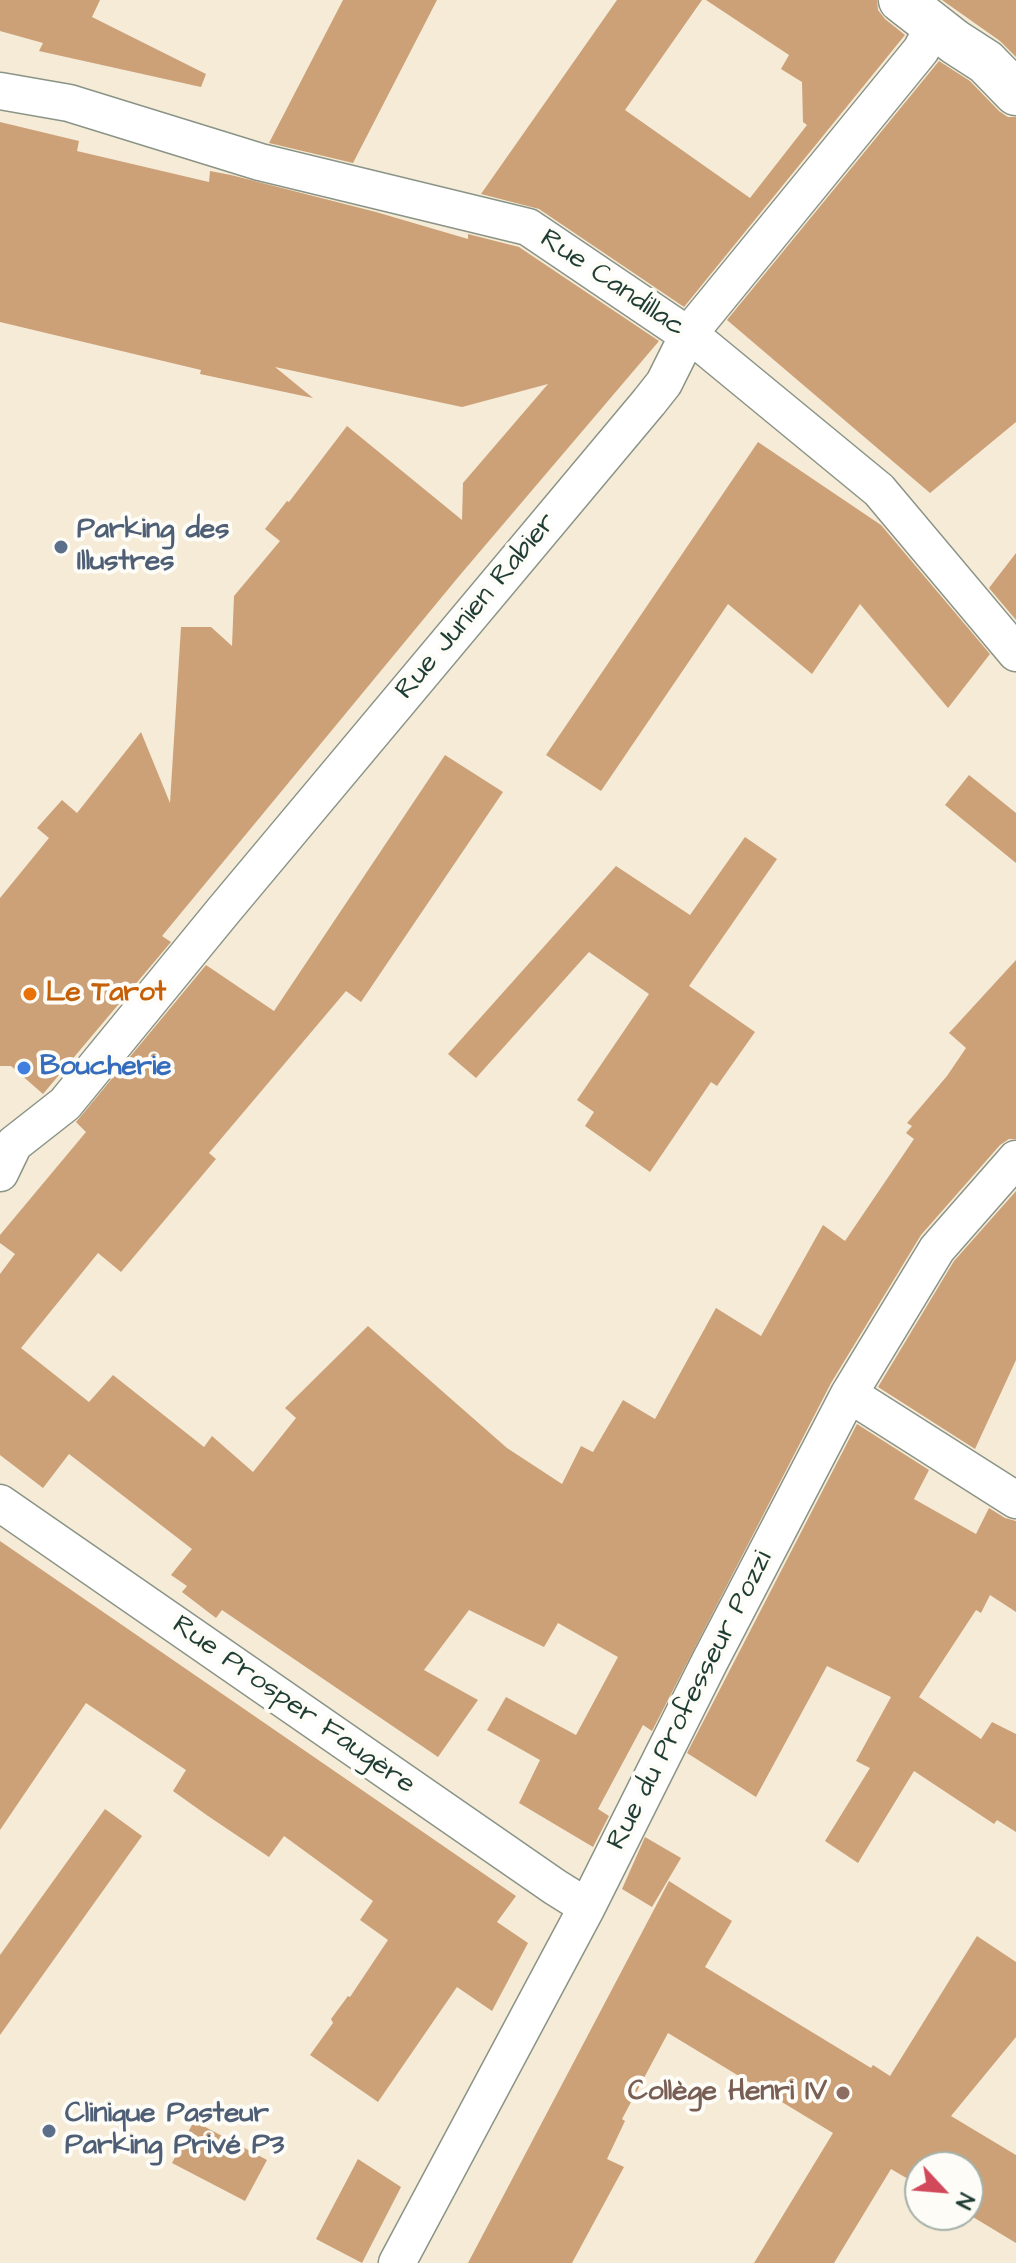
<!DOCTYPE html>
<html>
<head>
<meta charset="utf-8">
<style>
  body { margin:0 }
  #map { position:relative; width:1016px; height:2263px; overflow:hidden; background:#f5ebd7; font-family:"Architects Daughter",sans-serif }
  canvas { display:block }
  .north { position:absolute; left:904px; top:2151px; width:80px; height:80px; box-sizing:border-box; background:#fdfcf7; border:2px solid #a4b0a9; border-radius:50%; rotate:116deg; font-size:22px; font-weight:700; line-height:32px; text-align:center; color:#1f3d34 }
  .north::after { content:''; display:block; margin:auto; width:28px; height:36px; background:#d1495b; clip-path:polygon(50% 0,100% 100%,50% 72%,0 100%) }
</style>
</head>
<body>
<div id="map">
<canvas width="1016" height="2263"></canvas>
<div class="north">N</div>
</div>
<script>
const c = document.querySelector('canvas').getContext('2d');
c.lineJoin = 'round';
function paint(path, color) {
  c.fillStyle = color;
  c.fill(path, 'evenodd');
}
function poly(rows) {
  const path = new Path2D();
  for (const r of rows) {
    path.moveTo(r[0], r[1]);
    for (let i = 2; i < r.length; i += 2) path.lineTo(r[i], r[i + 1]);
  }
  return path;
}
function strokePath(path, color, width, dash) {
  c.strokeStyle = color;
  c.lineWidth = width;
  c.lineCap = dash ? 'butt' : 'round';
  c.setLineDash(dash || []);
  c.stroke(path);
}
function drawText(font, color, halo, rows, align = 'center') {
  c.font = font + ' "Architects Daughter",sans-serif';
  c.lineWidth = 8;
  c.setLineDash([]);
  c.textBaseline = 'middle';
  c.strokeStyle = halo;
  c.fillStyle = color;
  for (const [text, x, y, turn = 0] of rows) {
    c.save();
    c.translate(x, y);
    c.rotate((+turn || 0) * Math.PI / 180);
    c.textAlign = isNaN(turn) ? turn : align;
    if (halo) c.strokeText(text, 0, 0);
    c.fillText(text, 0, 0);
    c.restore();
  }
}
paint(poly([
  [0,0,100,0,92,17,206,74,201,87,39,51,43,43,0,31],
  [343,0,437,0,353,163,269,143],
  [617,0,702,0,625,110,750,198,807,125,803,122,802,82,781,69,789,55,706,0,877,0,878,10,885,19,905,35,684,307,539,209,481,194],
  [942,0,1016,0,1016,57,1000,41],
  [939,61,970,81,999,111,1008,117,1016,117,1016,422,930,493,727,320],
  [0,122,79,141,77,151,209,182,210,171,231,175,376,212,468,239,468,234,519,247,659,341,460,575,162,936,171,942,43,1094,11,1066,0,1066,0,898,49,838,37,828,62,800,77,813,141,732,170,803,181,627,211,627,232,646,234,596,280,541,265,529,287,501,289,502,347,426,462,520,463,483,548,384,462,407,275,367,313,398,200,374,201,370,0,322],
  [758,442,881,525,990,654,948,708,860,604,812,674,728,604,601,791,546,755],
  [1016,553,1016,620,989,588],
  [445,755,503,792,361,1002,346,991,209,1153,216,1159,121,1272,98,1253,21,1348,89,1402,113,1375,204,1447,212,1436,253,1472,296,1418,285,1408,368,1326,507,1448,562,1484,581,1446,593,1452,623,1400,655,1419,716,1308,761,1336,823,1225,845,1241,914,1139,906,1133,912,1126,907,1123,947,1076,966,1048,949,1033,1016,960,1016,1139,1009,1139,1000,1145,921,1235,831,1383,652,1731,643,1725,598,1809,609,1816,593,1847,519,1803,540,1760,487,1730,506,1697,576,1735,618,1657,558,1623,544,1647,469,1610,424,1670,478,1700,438,1757,222,1610,216,1618,182,1592,187,1586,171,1575,192,1549,69,1454,43,1488,0,1455,0,1274,15,1254,0,1243,0,1235,86,1132,76,1122,206,965,274,1011],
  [969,775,1016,813,1016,863,945,805],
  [745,837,777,859,689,986,755,1032,717,1086,711,1082,650,1172,585,1126,594,1112,577,1100,649,994,589,952,476,1078,448,1054,616,866,690,915],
  [1016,1191,1016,1360,975,1449,878,1387,954,1261],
  [857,1424,929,1470,914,1499,976,1534,989,1508,1005,1518,1016,1521,1016,1612,990,1595,981,1613,976,1610,919,1697,981,1739,992,1722,1016,1734,1016,1832,997,1820,994,1824,914,1771,858,1863,825,1841,870,1768,856,1761,891,1697,827,1666,756,1797,687,1753],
  [0,1541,516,1896,497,1922,528,1943,492,2011,457,1987,378,2102,310,2055,333,2023,331,2019,348,1996,350,1997,388,1940,360,1920,373,1901,284,1836,269,1857,208,1816,173,1791,186,1770,86,1703,0,1830],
  [105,1809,142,1836,0,2035,0,1955],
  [645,1837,681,1858,652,1907,622,1889],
  [669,1881,732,1921,705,1967,871,2068,873,2065,890,2076,977,1936,1016,1962,1016,2037,951,2116,1016,2155,1016,2243,968,2214,968,2167,920,2167,920,2186,891,2169,834,2263,754,2263,833,2133,668,2033,622,2119,625,2121,607,2159,624,2167,572,2263,468,2263],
  [194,2121,267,2160,245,2201,172,2163],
  [358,2159,401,2187,362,2263,316,2239]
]), '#cca178');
const street = poly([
  [0,91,69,103,260,162,528,227,704,346,879,490,1016,653],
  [0,1173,14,1144,65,1104,224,910,649,402,664,383,688,335,921,50,934,25],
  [849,1394,1016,1500],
  [0,1503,555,1887,587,1907],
  [397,2263,587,1907,710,1661,849,1394,937,1249,1016,1159]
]);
const secondary = poly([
  [901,0,955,42,986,62,1016,93]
]);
strokePath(street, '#8a9486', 39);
strokePath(secondary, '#8a9486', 47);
strokePath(street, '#fff', 36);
strokePath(secondary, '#fff', 44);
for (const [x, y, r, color] of [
  [61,547,8,"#5c6f8a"],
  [30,994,8,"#e8710a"],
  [24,1068,8,"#3f7fe0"],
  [843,2093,8,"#8d6e63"],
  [49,2131,8,"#5c6f8a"]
]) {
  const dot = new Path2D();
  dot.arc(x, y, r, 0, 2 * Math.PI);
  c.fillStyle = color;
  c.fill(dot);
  strokePath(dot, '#fdfcf7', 3);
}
drawText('28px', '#1f3d34', '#fdfcf7', [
  ["Rue Candillac",612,284,34],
  ["Rue Junien Rabier",477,607,-50],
  ["Rue du Professeur Pozzi",691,1701,-63],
  ["Rue Prosper Faugère",293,1706,35]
]);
drawText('bold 28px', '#4e5e75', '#fdfcf7', [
  ["Parking des",77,531],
  ["Illustres",77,563],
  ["Clinique Pasteur",65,2115],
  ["Parking Privé P3",65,2147]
], 'left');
drawText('bold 28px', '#c56008', '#fdfcf7', [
  ["Le Tarot",46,994]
], 'left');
drawText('bold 28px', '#366cbe', '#fdfcf7', [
  ["Boucherie",40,1068]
], 'left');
drawText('bold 28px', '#785e54', '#fdfcf7', [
  ["Collège Henri IV",827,2093]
], 'right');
</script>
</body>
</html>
